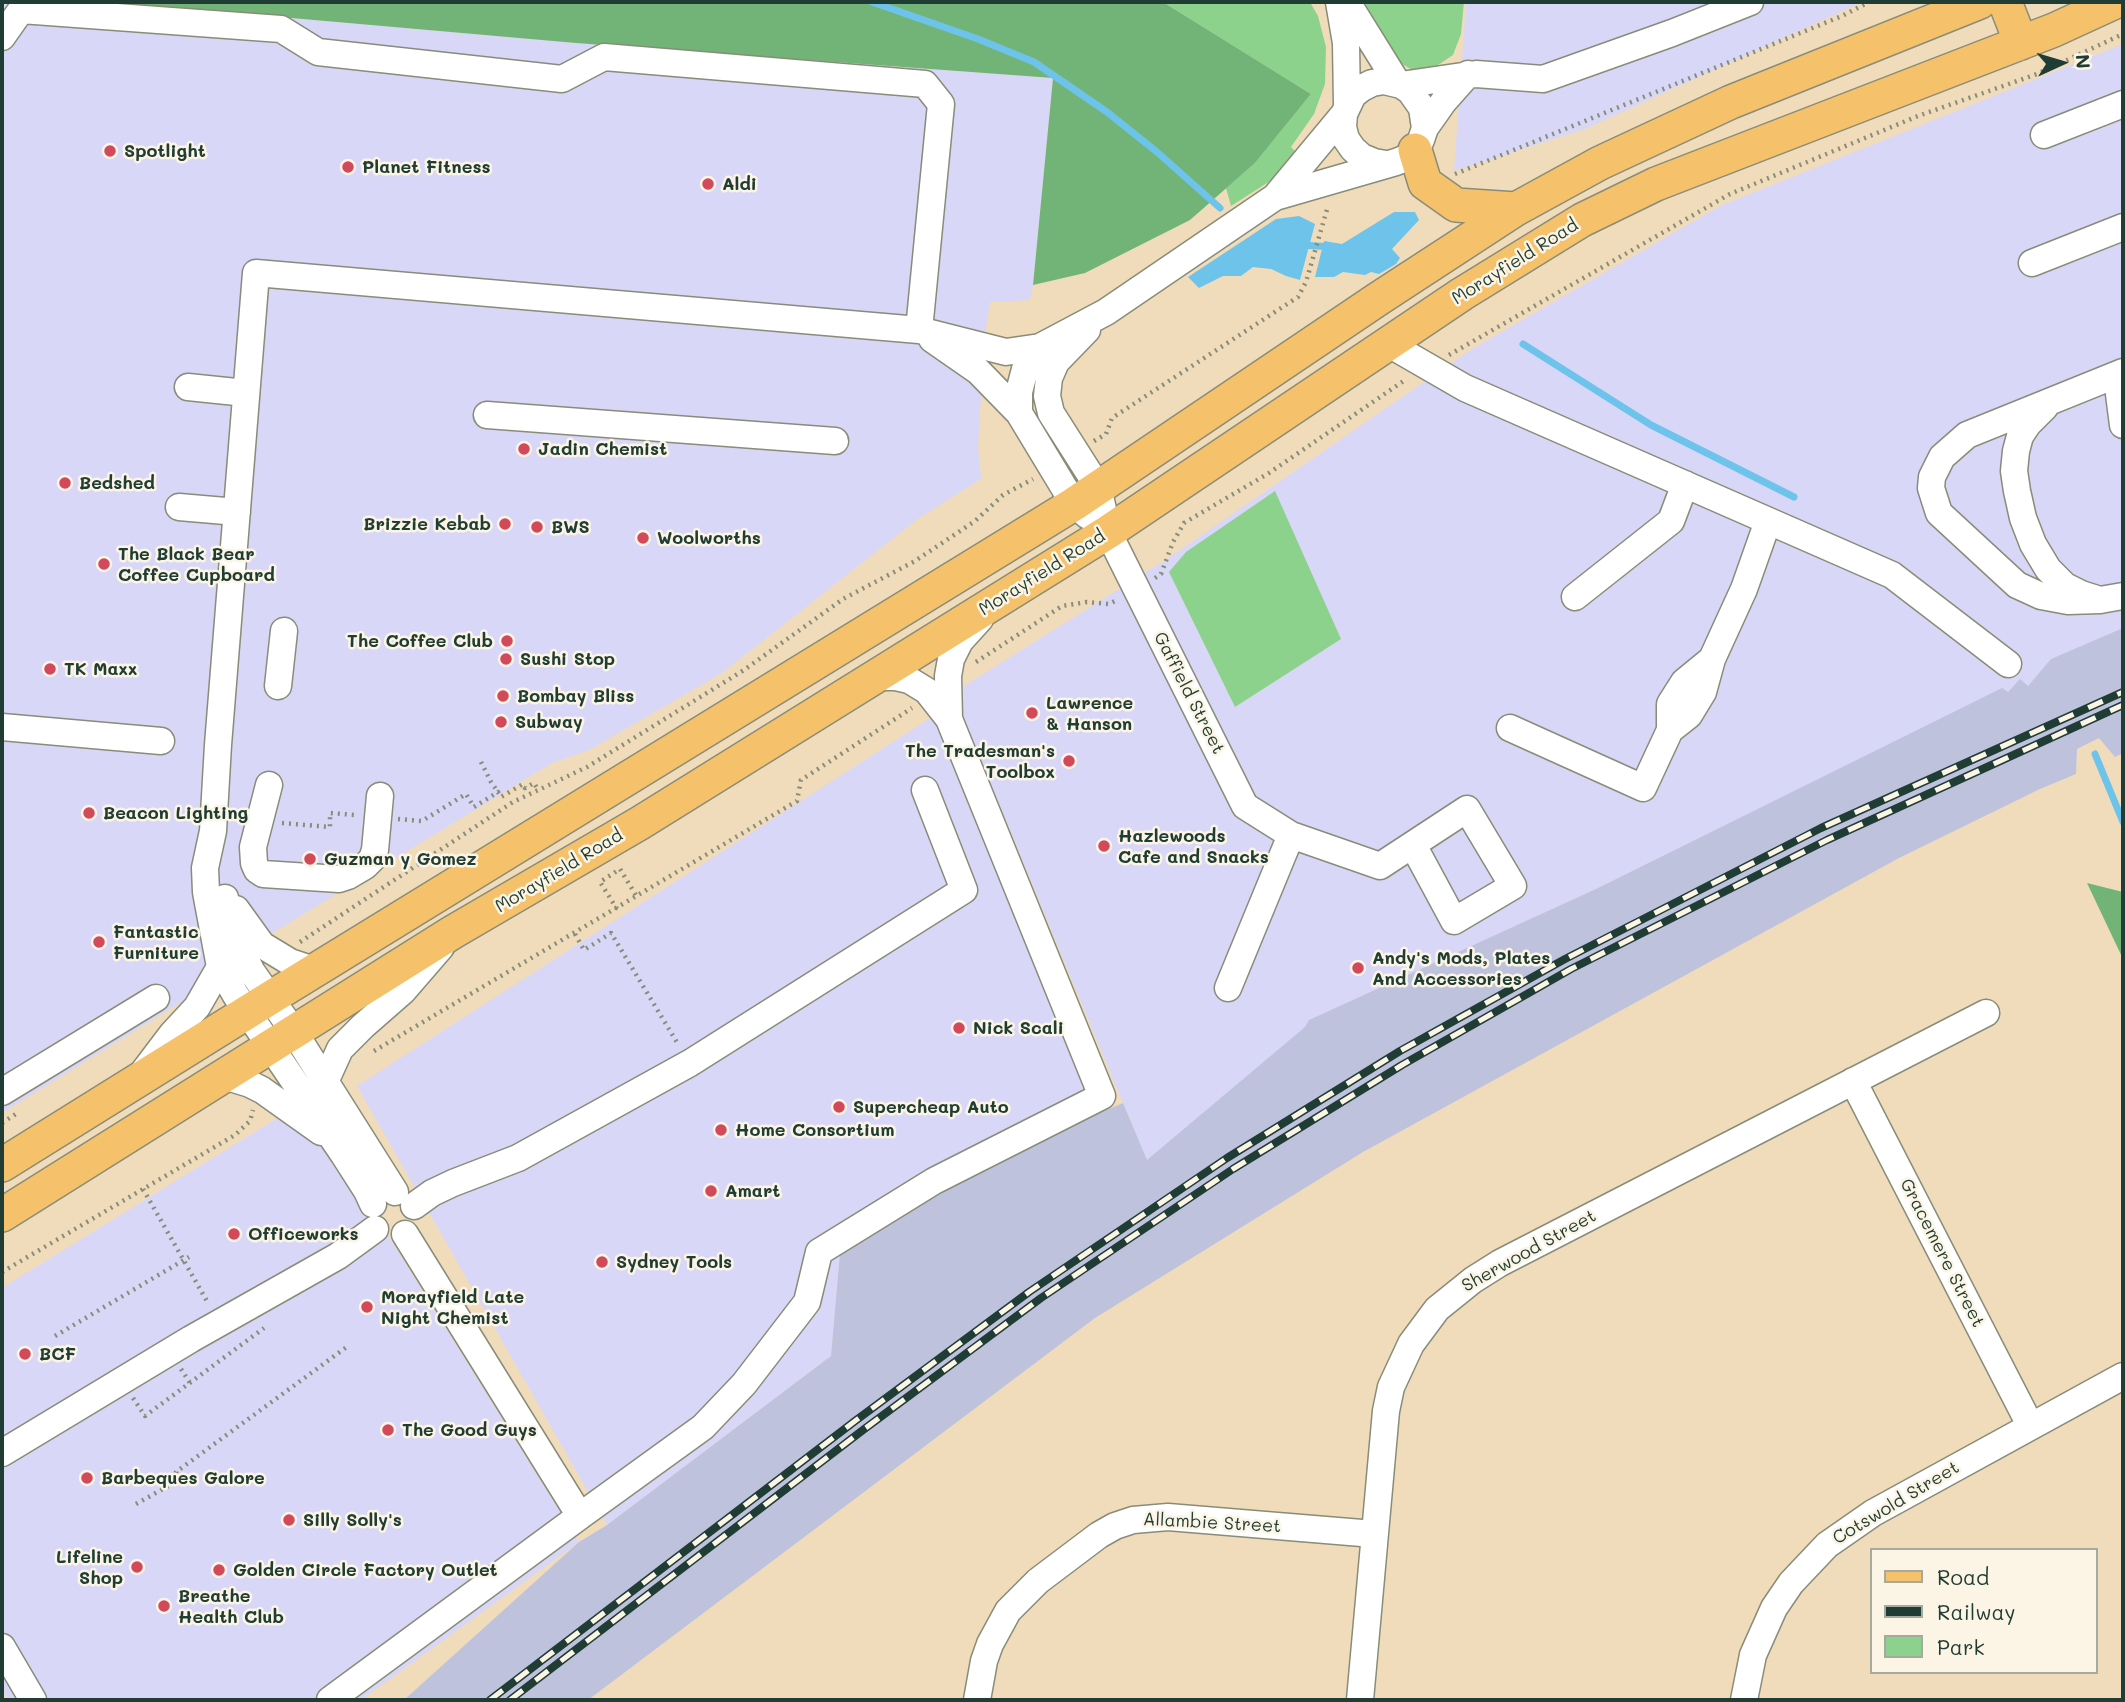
<!DOCTYPE html>
<html>
<head>
<meta charset="utf-8">
<style>
  body { margin:0 }
  #map { position:relative; width:2125px; height:1702px; overflow:hidden; background:#f0dcbb; font-family:Mali,sans-serif }
  canvas { display:block }
  .frame { position:absolute; inset:0; border:4px solid #1f3d34; pointer-events:none }
  .legend { position:absolute; left:1870px; top:1548px; width:228px; height:126px; box-sizing:border-box; background:#fcf5e5; border:2px solid #a4ab9e; margin:0; padding:9px 12px; list-style:none; font-size:21px; color:#1f3d34 }
  .legend li { display:flex; align-items:center; gap:14px; height:35px }
  .legend b { width:35px; border:2px solid #a4ab9e }
  .north { position:absolute; left:2027px; top:28px; width:70px; height:70px; -webkit-text-stroke:5px #fcf5e5; paint-order:stroke; rotate:86deg; font-size:19px; font-weight:700; line-height:28px; text-align:center; color:#1f3d34 }
  .north::after { content:''; display:block; margin:auto; width:24px; height:32px; background:#1f3d34; clip-path:polygon(50% 0,100% 100%,50% 72%,0 100%) }
</style>
</head>
<body>
<div id="map">
<canvas width="2125" height="1702"></canvas>
<div class="frame"></div>
<ul class="legend">
<li><b style="height:9px;background:#f6c16b"></b>Road</li>
<li><b style="height:9px;background:#1f3d34"></b>Railway</li>
<li><b style="height:19px;background:#8dd28c"></b>Park</li>
</ul>
<div class="north">N</div>
</div>
<script>
const c = document.querySelector('canvas').getContext('2d');
c.lineJoin = 'round';
function paint(path, color) {
  c.fillStyle = color;
  c.fill(path, 'evenodd');
}
function poly(rows) {
  const path = new Path2D();
  for (const r of rows) {
    path.moveTo(r[0], r[1]);
    for (let i = 2; i < r.length; i += 2) path.lineTo(r[i], r[i + 1]);
  }
  return path;
}
function strokePath(path, color, width, dash) {
  c.strokeStyle = color;
  c.lineWidth = width;
  c.lineCap = dash ? 'butt' : 'round';
  c.setLineDash(dash || []);
  c.stroke(path);
}
function drawText(font, color, halo, rows, align = 'center') {
  c.font = font + ' Mali,sans-serif';
  c.lineWidth = 5;
  c.setLineDash([]);
  c.textBaseline = 'middle';
  c.strokeStyle = halo;
  c.fillStyle = color;
  for (const [text, x, y, turn = 0] of rows) {
    c.save();
    c.translate(x, y);
    c.rotate((+turn || 0) * Math.PI / 180);
    c.textAlign = isNaN(turn) ? turn : align;
    if (halo) c.strokeText(text, 0, 0);
    c.fillText(text, 0, 0);
    c.restore();
  }
}
paint(poly([
  [2,2,109,2,576,43,1053,78,1033,285,1030,300,990,302,985,334,978,445,981,479,919,518,722,673,589,750,552,763,271,934,191,996,2,1113],
  [1466,2,1862,2,1585,129,1454,171],
  [2123,44,2123,628,2052,659,2028,686,2008,692,2002,689,1596,889,1309,1020,1306,1027,1147,1161,953,693,1167,559,1472,349,1720,206],
  [935,715,1110,1109,1008,1152,840,1253,831,1356,607,1525,357,1086],
  [281,1116,340,1158,579,1542,361,1700,9,1700,2,1688,2,1288]
]), '#d8d7f8');
paint(poly([
  [2123,628,2123,753,2115,757,2099,738,2077,749,2076,774,2040,789,1899,858,1363,1152,1095,1318,588,1700,404,1700,579,1542,607,1525,831,1356,840,1253,1008,1152,1123,1103,1147,1160,1305,1027,1309,1020,1596,889,2002,688,2008,692,2020,679,2028,686,2051,659]
]), '#bfc2dd');
paint(poly([
  [1163,2,1310,2,1318,16,1326,47,1325,84,1314,114,1291,147,1298,154,1278,176,1231,206,1226,188,1255,163,1311,94],
  [1360,2,1464,2,1461,34,1453,55,1438,65,1414,71,1395,60],
  [1275,491,1341,639,1235,707,1169,572,1186,552]
]), '#8dd28c');
paint(poly([
  [109,2,1163,2,1311,94,1255,163,1190,220,1085,273,1033,285,1053,78,576,43],
  [2087,883,2123,892,2123,960,2123,959]
]), '#72b478');
paint(poly([
  [1394,212,1415,212,1419,220,1392,249,1400,258,1396,264,1379,274,1371,272,1365,275,1343,272,1334,277,1315,277,1324,241,1342,244],
  [1299,216,1315,224,1300,280,1286,276,1271,269,1253,267,1241,276,1223,276,1199,288,1188,277,1276,219]
]), '#6ec3eb');
strokePath(poly([
  [872,2,978,39,1034,62,1107,112,1157,152,1220,208],
  [1302,245,1332,247],
  [1523,344,1651,425,1794,497],
  [2095,754,2123,822]
]), '#6ec3eb', 7);
const minor = poly([
  [1339,2,1346,43,1347,105],
  [1347,2,1398,84],
  [2,37,21,10,281,29,318,52,562,79,604,57,925,84,941,104,919,330],
  [1401,85,1476,74,1543,79,1672,33,1750,2],
  [1425,128,1444,101,1468,74],
  [2044,135,2123,104],
  [1275,197,1396,162,1406,158,1415,150,1421,140,1425,128,1422,108,1410,91,1401,85,1384,81,1372,83,1362,88,1353,95,1344,114,1343,127,1346,139,1353,149,1362,157,1374,162,1386,164],
  [2032,263,2123,227],
  [1087,330,1056,362,1049,378,1047,396,1051,413,1098,487,1108,532,1245,806,1291,835,1380,866,1467,809,1513,886,1454,921,1413,845],
  [932,339,978,371,1019,413],
  [1387,343,1465,388,1892,575,2008,664],
  [1040,347,1025,369,1019,392,1019,413,1074,504,1088,516],
  [2123,377,2119,394,2123,425],
  [188,387,246,393],
  [2045,407,2028,424,2020,436,2016,451,2014,471,2017,491,2023,518,2033,544,2048,569,2065,586,2081,594,2100,600,2123,596],
  [487,415,835,441],
  [179,507,237,512],
  [1575,597,1671,521,1685,484],
  [2100,600,2068,601,2041,596,2017,585,1939,513,1931,488,1932,477,1942,457,1967,435,2123,372],
  [278,686,284,631],
  [949,719,948,676,951,659,960,641,980,619],
  [2,727,161,741],
  [1510,728,1643,788,1670,730,1670,704,1684,682,1712,659],
  [1670,730,1689,715,1703,692,1712,659,1744,589,1768,521],
  [269,785,253,847,254,863,257,870,263,874,339,879,348,876,365,866,372,859,375,850,380,796],
  [225,898,231,926,239,947,252,972,294,1032,395,1192],
  [236,909,262,945,290,962,314,970],
  [1228,988,1291,835],
  [144,1071,172,1034,197,1007,220,967],
  [224,1076,250,1084,262,1090,321,1132],
  [1853,1081,2030,1425],
  [325,1082,340,1049,363,1026,403,991,441,947],
  [2,1092,156,998],
  [373,1204,367,1191,344,1155,235,994,220,967,206,892,205,868,213,831,218,745,256,273,919,330,1006,352,1040,347,1106,312,1275,197,1344,114],
  [414,1206,432,1193,453,1183,518,1158,690,1063,964,890,925,790],
  [2,1453,191,1339,338,1256,375,1229],
  [580,1516,703,1427,744,1384,807,1302,819,1252,934,1181,1102,1096,949,719,927,691,909,680,896,677,875,677],
  [2,1647,33,1700],
  [330,1700,580,1516,405,1234],
  [977,1700,984,1661,990,1644,1008,1611,1038,1581,1099,1535,1115,1526,1133,1520,1168,1517,1374,1534],
  [1360,1700,1386,1411,1391,1387,1411,1344,1437,1309,1473,1280,1500,1263,1986,1013],
  [1744,1700,1753,1655,1774,1608,1791,1583,1827,1545,1873,1513,2123,1376]
]);
const major = poly([
  [2005,2,2021,43],
  [1415,150,1425,183,1456,205,1516,209],
  [2,1165,270,998,1074,504,1378,299,1516,209,1600,163,1731,102,1980,2],
  [2,1215,453,932,640,823,1108,532,1462,294,1582,220,1656,184,2054,30,2115,2]
]);
strokePath(minor, '#888c78', 29);
strokePath(major, '#888c78', 36);
strokePath(poly([
  [1455,174,1842,16,1869,2],
  [1449,355,1730,194,1918,116,2037,74,2123,34],
  [1094,441,1106,434,1112,418,1298,297,1306,282,1328,206],
  [1155,578,1161,574,1173,542,1184,523,1269,473,1405,380],
  [976,662,1062,606,1087,602,1109,604,1117,600],
  [481,762,491,782,498,792],
  [398,819,422,821,466,794,474,807,498,792,501,797,523,784,525,788,534,783,538,790],
  [282,823,330,827,330,813,355,815],
  [617,909,600,882,620,869,637,897],
  [575,934,584,950,611,933,678,1044],
  [300,942,513,802,587,767,744,670,843,599,915,561,975,521,1003,495,1033,479],
  [374,1051,797,801,801,780,912,708],
  [2,1123,19,1112],
  [143,1189,208,1303],
  [2,1272,235,1135,250,1121,253,1110],
  [55,1336,189,1257],
  [181,1369,190,1383],
  [133,1398,145,1416,264,1328],
  [136,1504,179,1480,176,1472,348,1346]
]), '#888c78', 4.5, [2, 5]);
strokePath(minor, '#fff', 26);
strokePath(major, '#f6c16b', 33);
const rail = poly([
  [490,1700,855,1421,1029,1292,1227,1158,1400,1051,1565,959,1821,828,2123,692],
  [510,1700,863,1430,1041,1298,1233,1169,1402,1065,1571,969,1827,840,2123,705]
]);
strokePath(rail, '#1f3d34', 8);
strokePath(rail, '#fcf5e5', 5, [16]);
for (const [x, y, r, color] of [
  [110,151,7,"#d1495b"],
  [348,167,7,"#d1495b"],
  [708,184,7,"#d1495b"],
  [524,449,7,"#d1495b"],
  [65,483,7,"#d1495b"],
  [505,524,7,"#d1495b"],
  [537,527,7,"#d1495b"],
  [643,538,7,"#d1495b"],
  [104,564,7,"#d1495b"],
  [507,641,7,"#d1495b"],
  [506,659,7,"#d1495b"],
  [50,669,7,"#d1495b"],
  [503,696,7,"#d1495b"],
  [1032,713,7,"#d1495b"],
  [501,722,7,"#d1495b"],
  [1069,761,7,"#d1495b"],
  [89,813,7,"#d1495b"],
  [1104,846,7,"#d1495b"],
  [310,859,7,"#d1495b"],
  [99,942,7,"#d1495b"],
  [1358,968,7,"#d1495b"],
  [959,1028,7,"#d1495b"],
  [839,1107,7,"#d1495b"],
  [721,1130,7,"#d1495b"],
  [711,1191,7,"#d1495b"],
  [234,1234,7,"#d1495b"],
  [602,1262,7,"#d1495b"],
  [367,1307,7,"#d1495b"],
  [25,1354,7,"#d1495b"],
  [388,1430,7,"#d1495b"],
  [87,1478,7,"#d1495b"],
  [289,1520,7,"#d1495b"],
  [137,1567,7,"#d1495b"],
  [219,1570,7,"#d1495b"],
  [164,1606,7,"#d1495b"]
]) {
  const dot = new Path2D();
  dot.arc(x, y, r, 0, 2 * Math.PI);
  c.fillStyle = color;
  c.fill(dot);
  strokePath(dot, '#fcf5e5', 2.5);
}
drawText('bold 18px', '#1f3d34', '#fcf5e5', [
  ["Spotlight",124,151],
  ["Planet Fitness",362,167],
  ["Aldi",722,184],
  ["Jadin Chemist",538,449],
  ["Bedshed",79,483],
  ["Brizzie Kebab",491,524,"right"],
  ["BWS",551,527],
  ["Woolworths",657,538],
  ["The Black Bear",118,554],
  ["Coffee Cupboard",118,575],
  ["The Coffee Club",493,641,"right"],
  ["Sushi Stop",520,659],
  ["TK Maxx",64,669],
  ["Bombay Bliss",517,696],
  ["Lawrence",1046,703],
  ["& Hanson",1046,724],
  ["Subway",515,722],
  ["The Tradesman's",1055,751,"right"],
  ["Toolbox",1055,772,"right"],
  ["Beacon Lighting",103,813],
  ["Hazlewoods",1118,836],
  ["Cafe and Snacks",1118,857],
  ["Guzman y Gomez",324,859],
  ["Fantastic",113,932],
  ["Furniture",113,953],
  ["Andy's Mods, Plates",1372,958],
  ["And Accessories",1372,979],
  ["Nick Scali",973,1028],
  ["Supercheap Auto",853,1107],
  ["Home Consortium",735,1130],
  ["Amart",725,1191],
  ["Officeworks",248,1234],
  ["Sydney Tools",616,1262],
  ["Morayfield Late",381,1297],
  ["Night Chemist",381,1318],
  ["BCF",39,1354],
  ["The Good Guys",402,1430],
  ["Barbeques Galore",101,1478],
  ["Silly Solly's",303,1520],
  ["Lifeline",123,1557,"right"],
  ["Shop",123,1578,"right"],
  ["Golden Circle Factory Outlet",233,1570],
  ["Breathe",178,1596],
  ["Health Club",178,1617]
], 'left');
drawText('18px', '#1f3d34', '#fcf5e5', [
  ["Morayfield Road",1515,262,-32],
  ["Morayfield Road",1042,573,-32],
  ["Gaffield Street",1189,693,63],
  ["Morayfield Road",559,871,-31],
  ["Sherwood Street",1529,1251,-29],
  ["Gracemere Street",1942,1253,63],
  ["Cotswold Street",1896,1503,-31],
  ["Allambie Street",1212,1523,3]
]);
</script>
</body>
</html>
